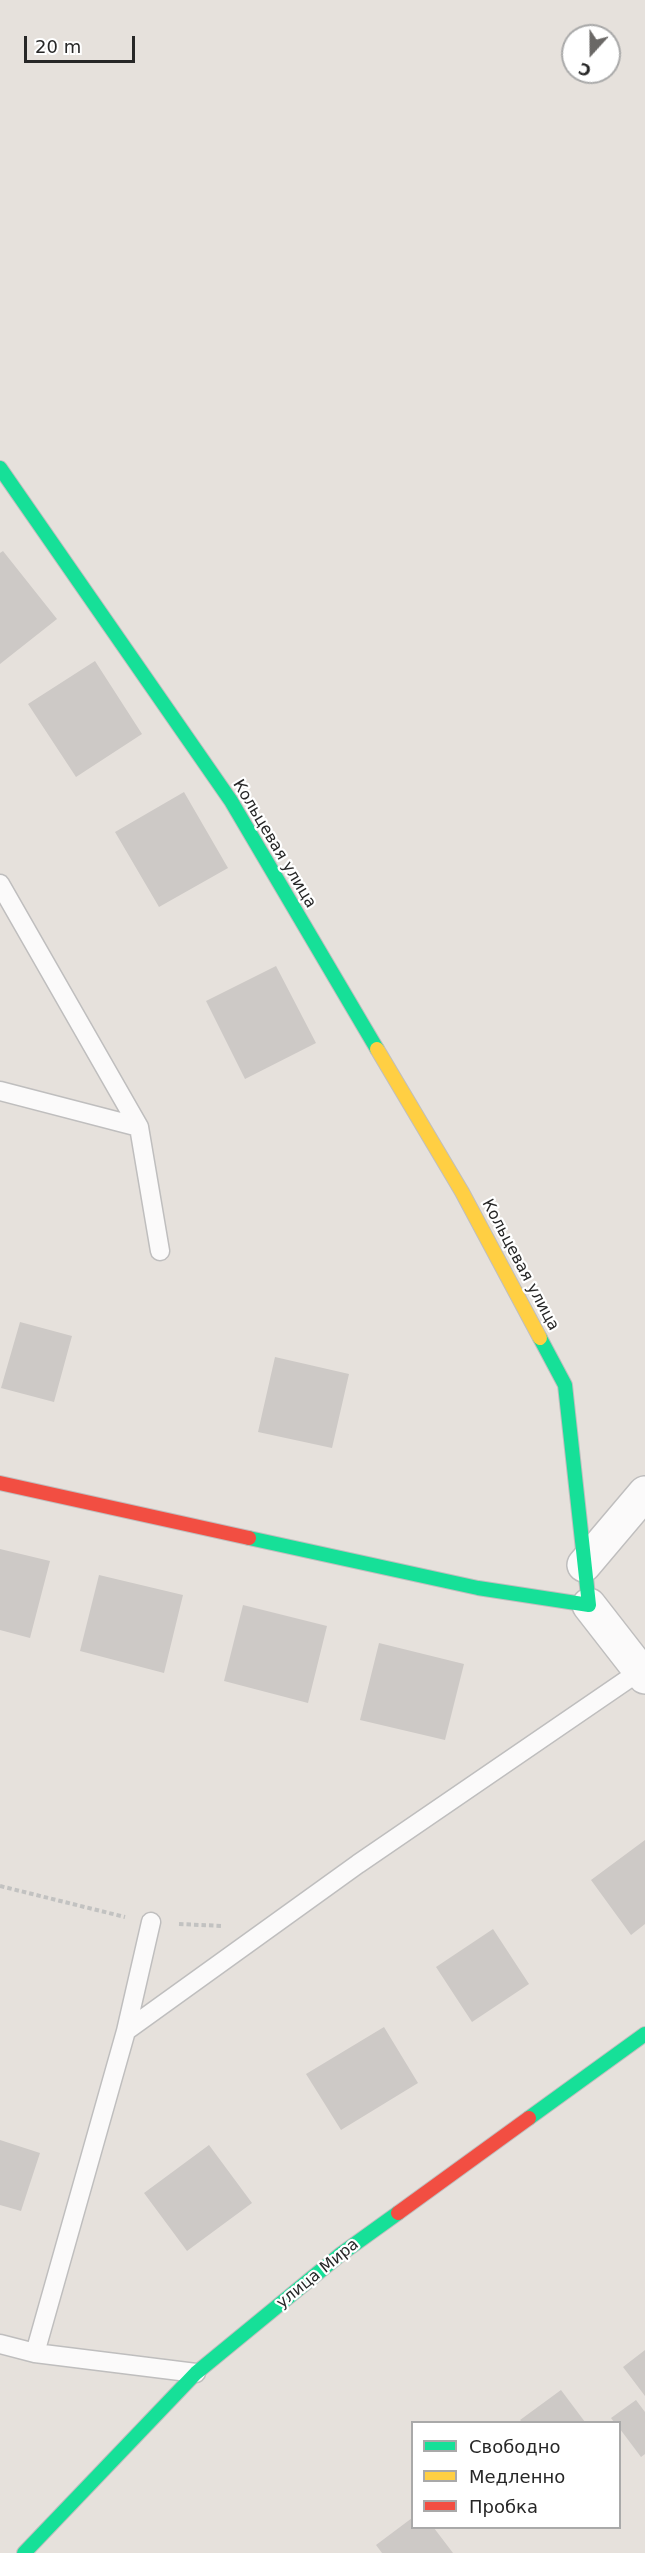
<!DOCTYPE html>
<html>
<head>
<meta charset="utf-8">
<style>
  body { margin:0 }
  #map { position:relative; width:645px; height:2553px; overflow:hidden; background:#e6e1dc; font-family:"DejaVu Sans",sans-serif }
  canvas { display:block }
  .legend { position:absolute; left:411px; top:2421px; width:210px; height:108px; box-sizing:border-box; background:#fff; border:2px solid #a9a9a9; margin:0; padding:8px 10px; list-style:none; font-size:18px; color:#272727 }
  .legend li { display:flex; align-items:center; gap:12px; height:30px }
  .legend b { width:30px; border:2px solid #a9a9a9 }
  .north { position:absolute; left:561px; top:24px; width:60px; height:60px; box-sizing:border-box; background:#fff; border:2px solid #a9a9a9; border-radius:50%; rotate:201deg; font-size:16px; font-weight:700; line-height:24px; text-align:center; color:#272727 }
  .north::after { content:''; display:block; margin:auto; width:21px; height:27px; background:#6a6866; clip-path:polygon(50% 0,100% 100%,50% 72%,0 100%) }
  .scale { position:absolute; left:24px; top:36px; width:111px; height:27px; box-sizing:border-box; border:3px solid #272727; border-top:0; padding-left:8px; font-size:18px; line-height:21px; white-space:nowrap; color:#272727; -webkit-text-stroke:4px #fff; paint-order:stroke }
</style>
</head>
<body>
<div id="map">
<canvas width="645" height="2553"></canvas>
<ul class="legend">
<li><b style="height:8px;background:#16e098"></b>Свободно</li>
<li><b style="height:8px;background:#ffcf43"></b>Медленно</li>
<li><b style="height:8px;background:#f24e42"></b>Пробка</li>
</ul>
<div class="north">С</div>
<div class="scale">20 m</div>
</div>
<script>
const c = document.querySelector('canvas').getContext('2d');
c.lineJoin = 'round';
function paint(path, color) {
  c.fillStyle = color;
  c.fill(path, 'evenodd');
}
function poly(rows) {
  const path = new Path2D();
  for (const r of rows) {
    path.moveTo(r[0], r[1]);
    for (let i = 2; i < r.length; i += 2) path.lineTo(r[i], r[i + 1]);
  }
  return path;
}
function strokePath(path, color, width, dash) {
  c.strokeStyle = color;
  c.lineWidth = width;
  c.lineCap = dash ? 'butt' : 'round';
  c.setLineDash(dash || []);
  c.stroke(path);
}
function drawText(font, color, halo, rows, align = 'center') {
  c.font = font + ' "DejaVu Sans",sans-serif';
  c.lineWidth = 4.5;
  c.setLineDash([]);
  c.textBaseline = 'middle';
  c.strokeStyle = halo;
  c.fillStyle = color;
  for (const [text, x, y, turn = 0] of rows) {
    c.save();
    c.translate(x, y);
    c.rotate((+turn || 0) * Math.PI / 180);
    c.textAlign = isNaN(turn) ? turn : align;
    if (halo) c.strokeText(text, 0, 0);
    c.fillText(text, 0, 0);
    c.restore();
  }
}
paint(poly([
  [3,551,57,619,0,664,0,553],
  [95,661,142,734,76,777,28,704],
  [184,792,228,868,159,907,115,832],
  [276,966,316,1043,245,1079,206,1001],
  [20,1322,72,1336,54,1402,1,1388],
  [275,1357,349,1374,332,1448,258,1432],
  [0,1549,50,1561,30,1638,0,1630],
  [99,1575,183,1595,164,1673,80,1651],
  [243,1605,327,1626,308,1703,224,1681],
  [379,1643,464,1664,445,1740,360,1720],
  [645,1840,645,1924,631,1935,591,1880],
  [493,1929,529,1984,472,2022,436,1967],
  [384,2027,418,2083,341,2130,306,2074],
  [0,2140,40,2153,21,2211,0,2205],
  [209,2145,252,2203,187,2251,144,2193],
  [645,2350,645,2396,623,2367],
  [561,2390,585,2422,522,2422,520,2420],
  [636,2400,645,2412,645,2454,641,2457,620,2429,620,2422,614,2422,611,2418],
  [412,2518,412,2528,434,2528,453,2553,382,2553,376,2545]
]), '#cdc9c6');
const lane = poly([
  [0,884,139,1127,160,1251],
  [0,1091,139,1127],
  [126,2031,151,1922],
  [0,2344,35,2353,196,2373],
  [35,2353,126,2031,358,1864,640,1671]
]);
const street = poly([
  [584,1565,645,1493],
  [589,1605,645,1677]
]);
const fast = poly([
  [0,468,231,801,377,1049],
  [249,1538,478,1588,589,1605,565,1385,540,1338],
  [529,2118,645,2034],
  [24,2553,196,2373,341,2254,398,2213]
]);
const slow = poly([
  [377,1049,462,1192,540,1338]
]);
const jam = poly([
  [0,1483,249,1538],
  [398,2213,529,2118]
]);
strokePath(lane, '#bfbebe', 21);
strokePath(street, '#bfbebe', 36);
strokePath(fast, '#bfbebe', 16);
strokePath(slow, '#bfbebe', 16);
strokePath(jam, '#bfbebe', 16);
strokePath(poly([
  [0,1886,125,1917],
  [179,1924,223,1926]
]), '#c2c2c1', 4, [4.5, 3]);
strokePath(lane, '#fbfafa', 18);
strokePath(street, '#fbfafa', 33);
strokePath(fast, '#16e098', 14);
strokePath(slow, '#ffcf43', 14);
strokePath(jam, '#f24e42', 14);
drawText('16px', '#272727', '#fff', [
  ["Кольцевая улица",274,844,59],
  ["Кольцевая улица",520,1265,62],
  ["улица Мира",318,2274,-39]
]);
</script>
</body>
</html>
